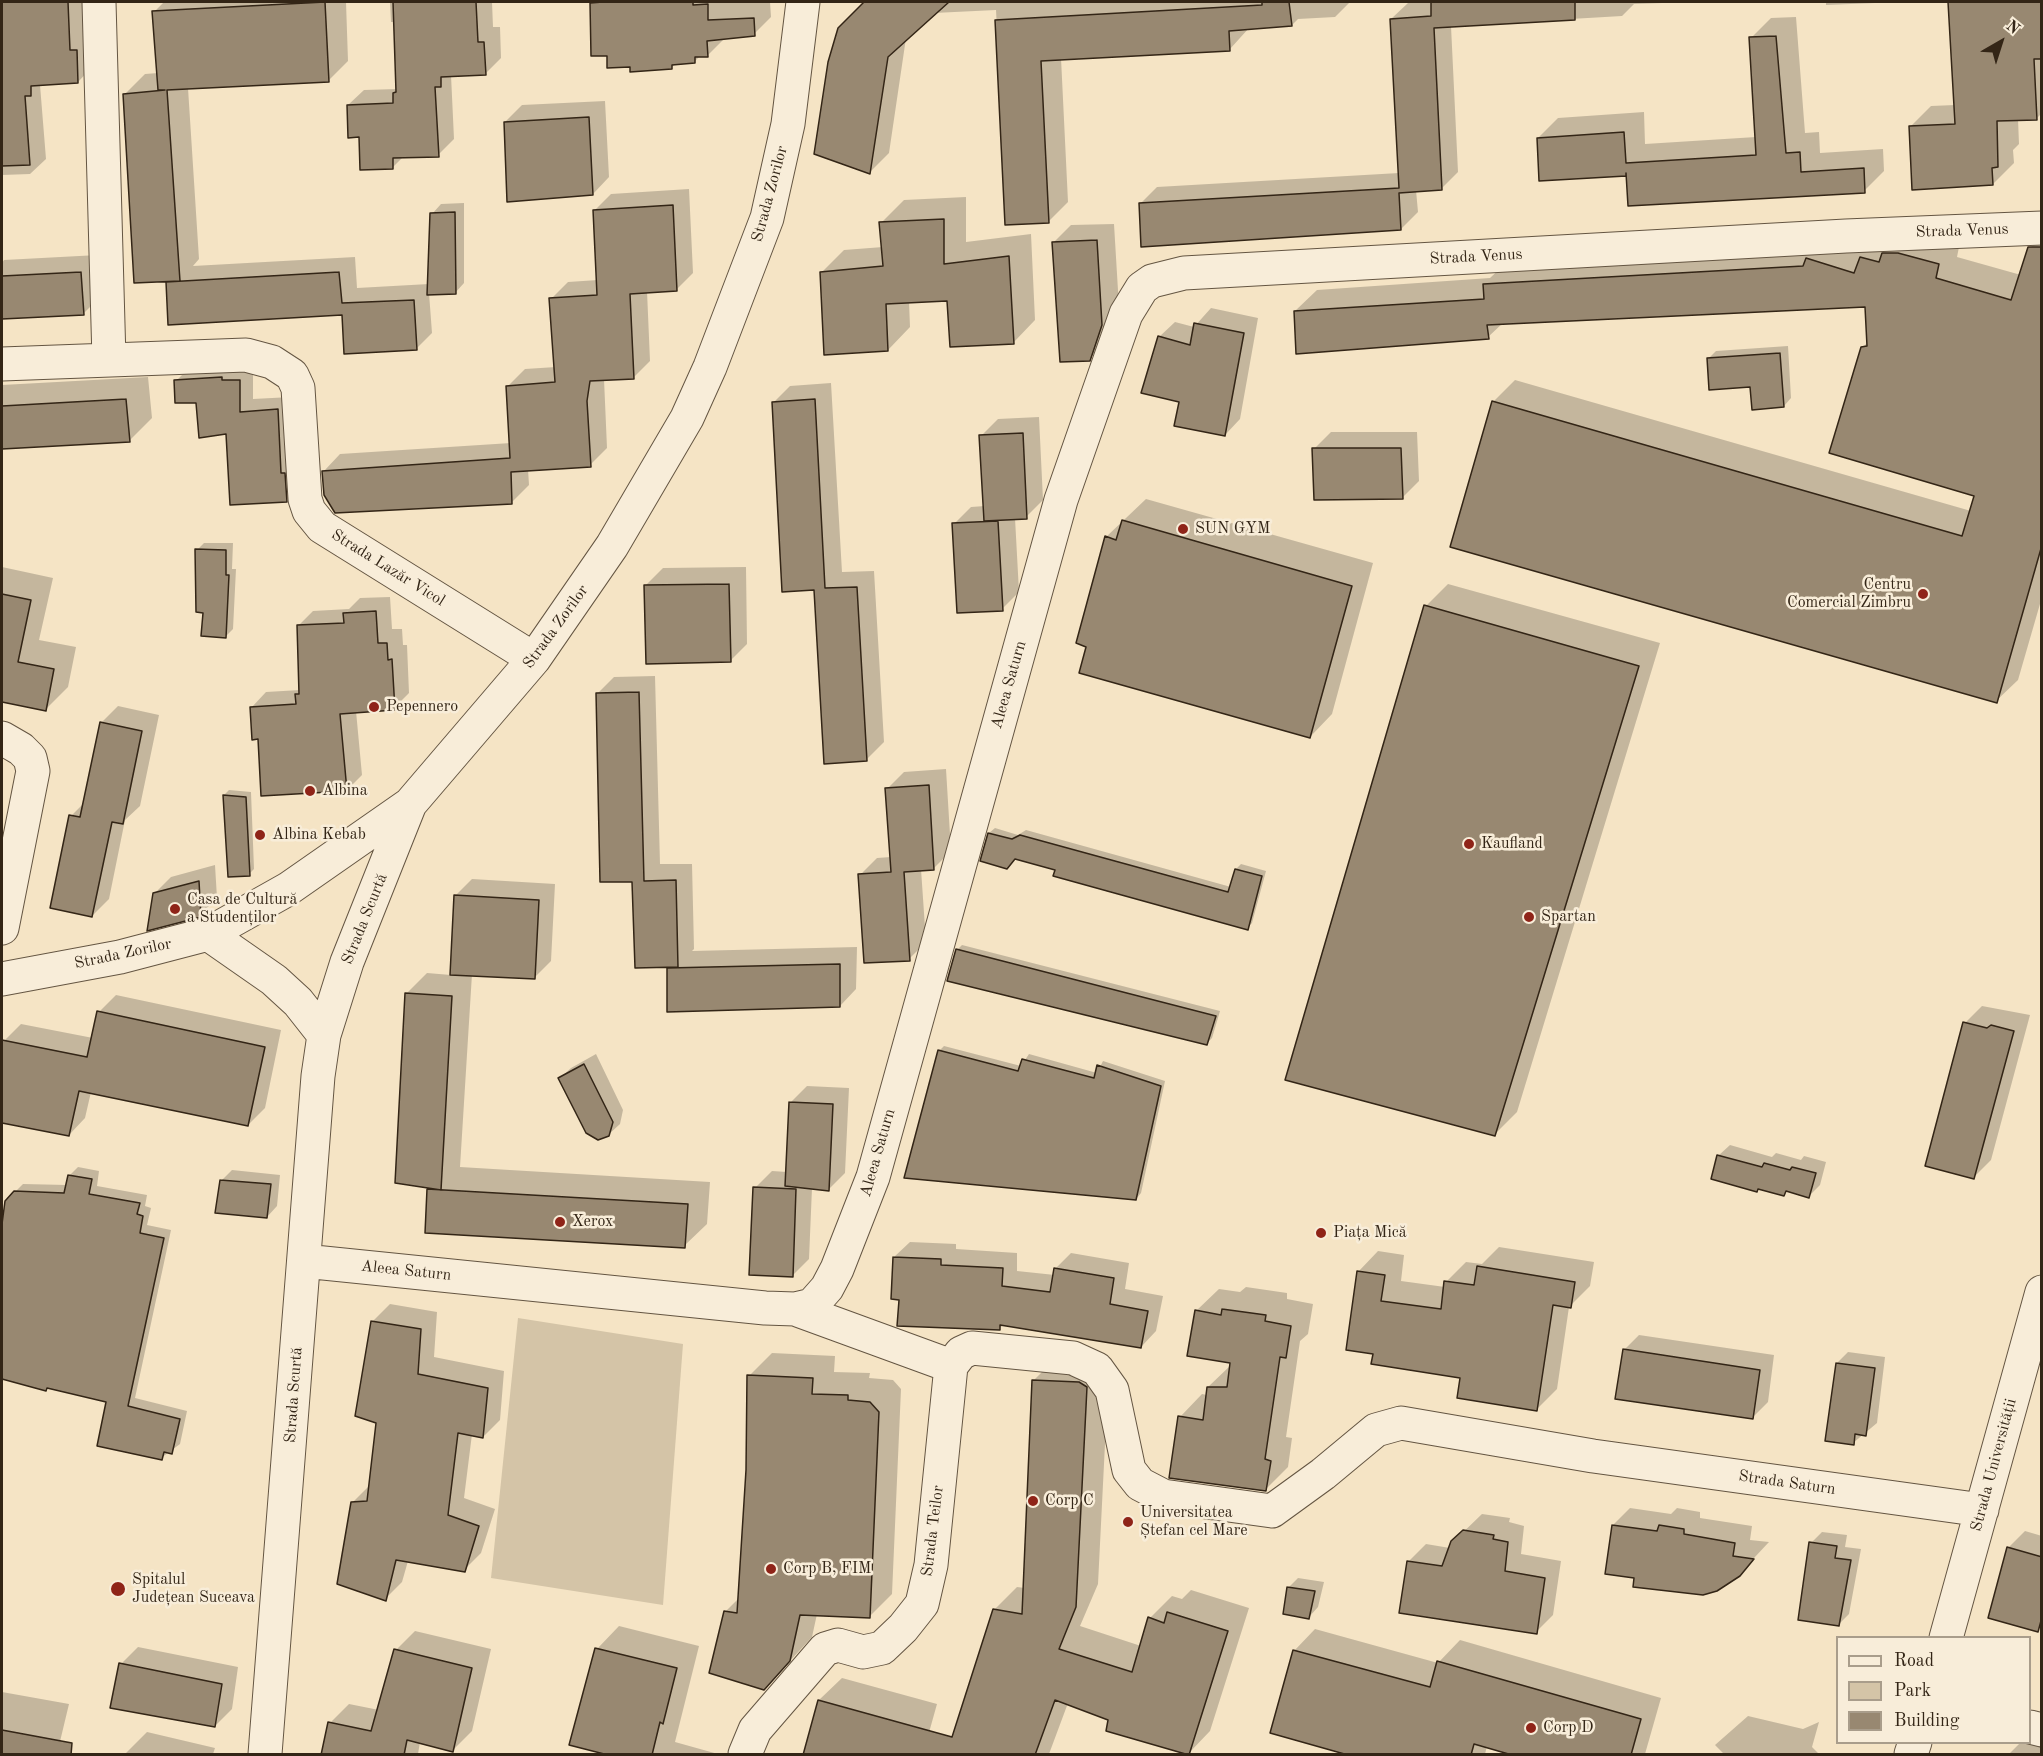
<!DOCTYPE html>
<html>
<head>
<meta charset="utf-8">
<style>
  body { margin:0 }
  #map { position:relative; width:2043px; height:1756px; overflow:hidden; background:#f5e4c5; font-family:"Old Standard TT",serif }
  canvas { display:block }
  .frame { position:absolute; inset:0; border:3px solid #332516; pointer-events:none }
  .legend { position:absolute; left:1836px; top:1636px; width:195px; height:108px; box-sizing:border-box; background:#f8edd9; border:2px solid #a99d8b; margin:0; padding:8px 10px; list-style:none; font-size:18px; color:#332516 }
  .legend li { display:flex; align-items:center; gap:12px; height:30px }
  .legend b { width:30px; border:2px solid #a99d8b }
  .north { position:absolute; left:1971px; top:12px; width:60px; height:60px; -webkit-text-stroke:4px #f8edd9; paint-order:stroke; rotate:39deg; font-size:16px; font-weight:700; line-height:24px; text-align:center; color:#332516 }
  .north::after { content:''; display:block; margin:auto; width:21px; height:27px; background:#332516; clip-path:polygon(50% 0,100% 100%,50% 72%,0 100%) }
</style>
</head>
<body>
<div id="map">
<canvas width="2043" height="1756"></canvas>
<div class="frame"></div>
<ul class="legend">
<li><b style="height:8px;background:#f8edd9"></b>Road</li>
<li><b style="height:16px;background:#d4c4a7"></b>Park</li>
<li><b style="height:16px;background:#988871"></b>Building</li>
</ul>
<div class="north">N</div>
</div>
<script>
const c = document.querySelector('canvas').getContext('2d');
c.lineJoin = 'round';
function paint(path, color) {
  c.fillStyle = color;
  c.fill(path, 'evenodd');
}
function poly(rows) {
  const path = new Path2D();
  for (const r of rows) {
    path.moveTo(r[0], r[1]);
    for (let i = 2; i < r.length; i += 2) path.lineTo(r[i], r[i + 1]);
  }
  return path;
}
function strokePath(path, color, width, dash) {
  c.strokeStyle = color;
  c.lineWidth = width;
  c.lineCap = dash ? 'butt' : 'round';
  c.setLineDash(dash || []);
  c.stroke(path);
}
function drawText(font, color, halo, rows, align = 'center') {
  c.font = font + ' "Old Standard TT",serif';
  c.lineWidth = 5;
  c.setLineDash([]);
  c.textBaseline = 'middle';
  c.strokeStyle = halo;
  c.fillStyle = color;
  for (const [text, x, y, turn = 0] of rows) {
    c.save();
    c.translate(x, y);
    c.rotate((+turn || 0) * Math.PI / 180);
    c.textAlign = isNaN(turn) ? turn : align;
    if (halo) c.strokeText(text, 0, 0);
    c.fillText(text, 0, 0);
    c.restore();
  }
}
paint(poly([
  [518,1318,683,1344,663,1605,491,1578]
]), '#d4c4a7');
paint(poly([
  [2,2,84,2,93,66,78,82,40,85,46,159,30,174,2,175],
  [164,2,346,2,348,61,328,81,188,88,199,259,193,266,355,257,357,288,429,284,432,214,441,204,464,203,464,283,455,293,429,293,432,333,416,349,343,313,167,282,170,280,125,94,145,74,158,73,154,12],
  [390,2,492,2,493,27,500,27,501,58,486,73,451,75,454,139,438,155,404,156,393,167,360,135,348,105,364,90,397,89,395,22,391,22],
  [594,2,770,2,771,17,754,34,724,39,707,56,700,56,694,62,676,63,671,68,631,66,608,55,592,4],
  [866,2,1350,2,1335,17,1298,19,1292,25,1249,28,1230,49,1061,58,1068,202,1048,222,1007,224,996,10,934,13,906,38,889,153,869,173,839,28],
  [1691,2,1634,4,1622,16,1451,26,1458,172,1441,189,1416,190,1418,212,1401,229,1140,204,1157,187,1399,173,1391,19,1408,3],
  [1826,2,1900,2,1826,5],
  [1950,2,2042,2,2042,113,2036,119,2018,119,2019,144,2013,150,2014,163,1993,184,1910,127,1931,106,1955,105],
  [1796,17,1805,133,1819,132,1820,153,1883,149,1884,171,1864,191,1627,173,1625,175,1538,138,1558,118,1644,112,1645,144,1756,137,1751,38,1771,18],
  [605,101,609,177,593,194,505,122,522,105],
  [689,189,693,273,676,290,647,291,650,361,633,378,604,379,607,448,590,465,528,469,529,485,512,502,324,471,340,454,511,443,508,386,525,369,556,367,551,299,568,282,598,280,594,211,611,194],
  [966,197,966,242,1031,234,1035,320,1013,343,948,299,909,301,910,327,888,350,821,273,844,250,883,247,881,223,904,200],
  [1114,224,1119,307,1106,342,1089,359,1054,242,1071,225],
  [2042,236,2042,597,2018,680,1996,701,1493,402,1515,380,1971,511,1976,495,1862,348,1869,341,1866,305,1503,323,1488,337,1295,311,1317,290,1490,278,1506,263,1960,242,1957,257,2021,275,2030,248],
  [98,255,100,297,83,314,2,318,2,263,4,260],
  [1211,308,1258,318,1240,419,1225,435,1180,401,1159,337,1175,322,1194,327],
  [1788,346,1791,398,1784,406,1708,359,1716,351],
  [190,367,253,367,253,399,291,397,300,487,286,500,228,433,176,381],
  [148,377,152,418,130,440,2,447,2,385],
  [831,383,842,572,874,571,884,742,867,759,815,588,773,403,790,386],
  [1039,417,1043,500,1026,517,1015,518,1019,592,1002,609,954,524,971,507,985,506,981,436,998,419],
  [1331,432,1417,432,1419,481,1402,498,1314,449],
  [1146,499,1373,563,1332,714,1310,737,1088,646,1106,537],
  [204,543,233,543,232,569,236,569,233,629,226,636,205,612,197,550],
  [2,567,53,578,39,640,76,647,68,687,45,710,2,700],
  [746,567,747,644,730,661,646,585,663,568],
  [1448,584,1660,643,1517,1112,1494,1135,1426,606],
  [390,597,392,629,402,629,403,645,407,645,409,693,394,708,356,711,362,775,347,790,259,738,251,708,266,692,300,690,298,626,313,611,349,609,360,598],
  [655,676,660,864,692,864,694,949,692,951,857,947,856,989,840,1006,668,969,671,966,634,880,597,694,614,677],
  [118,706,159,715,140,806,125,820,109,899,92,916,71,816,85,802,101,723],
  [946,769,951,851,934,868,921,869,926,942,909,959,860,875,877,858,891,857,887,789,904,772],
  [229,790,251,792,254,869,249,874,224,795],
  [995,828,1018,835,1026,830,1231,887,1236,869,1241,864,1266,871,1252,923,1247,928,1016,857,982,860,989,833],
  [215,865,217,898,200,915,154,894,171,877],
  [472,879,555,884,551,961,534,978,472,974,460,1167,710,1182,707,1224,684,1246,429,1189,432,1187,406,994,427,973,451,975,455,896],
  [962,945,1220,1011,1212,1038,1207,1043,957,950],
  [116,995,281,1030,265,1108,248,1125,91,1092,85,1118,69,1135,2,1121,4,1041,21,1024,93,1038,99,1012],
  [1982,1006,2030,1015,1991,1160,1974,1177,1965,1023],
  [944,1046,1021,1066,1029,1054,1097,1073,1103,1061,1165,1081,1141,1193,1136,1199,939,1051],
  [596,1054,623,1110,620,1124,608,1135,559,1079,571,1068],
  [807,1086,849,1088,845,1173,828,1190,812,1188,809,1259,792,1276,755,1188,772,1171,787,1172,790,1103],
  [1730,1145,1772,1157,1776,1153,1801,1160,1804,1156,1826,1162,1820,1185,1809,1196,1788,1190,1783,1194,1760,1187,1756,1191,1718,1156],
  [78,1167,99,1171,97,1186,147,1195,145,1206,151,1208,147,1225,171,1230,135,1398,187,1411,180,1444,161,1458,108,1401,49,1387,46,1390,2,1378,2,1210,5,1211,15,1192,23,1184,67,1185,70,1175],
  [232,1170,280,1175,277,1206,267,1217,222,1180],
  [910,1242,956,1244,956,1249,1017,1253,1017,1271,1055,1275,1056,1268,1071,1253,1129,1263,1125,1289,1163,1296,1156,1331,1141,1347,1004,1324,1000,1328,900,1298,894,1257],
  [1499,1247,1594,1262,1590,1286,1569,1307,1557,1389,1536,1410,1462,1376,1374,1353,1358,1272,1378,1251,1404,1255,1401,1281,1445,1287,1446,1282,1466,1262,1482,1264],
  [1246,1287,1287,1293,1287,1299,1313,1304,1308,1334,1300,1341,1286,1437,1292,1438,1288,1467,1265,1490,1180,1417,1202,1394,1207,1395,1208,1387,1231,1365,1196,1311,1219,1289,1240,1292],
  [390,1304,437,1312,434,1357,504,1371,500,1420,483,1437,472,1434,464,1498,495,1509,481,1553,464,1570,408,1561,402,1582,385,1599,352,1503,369,1486,377,1422,357,1415,373,1321],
  [1639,1335,1774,1355,1768,1402,1753,1417,1624,1350],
  [1848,1352,1885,1357,1877,1423,1853,1443,1837,1363],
  [772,1353,835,1356,834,1372,870,1373,869,1378,893,1380,901,1389,892,1594,869,1617,817,1614,812,1637,764,1689,726,1611,739,1598,747,1470,749,1376],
  [1056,1358,1109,1364,1098,1584,1080,1626,1141,1646,1150,1618,1172,1596,1182,1599,1191,1590,1249,1608,1210,1731,1188,1754,1068,1703,1049,1754,953,1754,994,1610,1017,1587,1025,1588,1034,1380],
  [1630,1508,1671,1514,1677,1508,1700,1512,1700,1518,1752,1526,1750,1540,1769,1542,1739,1574,1636,1577,1613,1525],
  [1482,1514,1510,1518,1509,1522,1524,1526,1521,1554,1561,1561,1553,1615,1536,1632,1409,1561,1426,1544,1450,1548,1453,1542],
  [2025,1531,2042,1536,2042,1626,2037,1630,2008,1548],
  [1822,1532,1847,1535,1845,1547,1861,1549,1849,1614,1838,1625,1811,1543],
  [1298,1578,1324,1582,1318,1607,1309,1617,1288,1588],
  [619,1626,699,1646,675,1742,718,1754,615,1754,597,1649],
  [1315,1629,1438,1663,1460,1640,1661,1698,1645,1754,1517,1754,1487,1746,1485,1754,1354,1754,1294,1651],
  [415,1631,491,1649,472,1731,453,1750,420,1742,418,1754,322,1754,330,1723,349,1704,379,1710,396,1650],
  [138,1647,238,1667,232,1709,215,1726,121,1664],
  [842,1678,937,1704,923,1754,804,1754,819,1700],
  [2,1692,69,1704,57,1754,2,1754],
  [1748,1716,1803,1729,1819,1722,1812,1747,1819,1754,1724,1754,1715,1745],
  [147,1732,215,1748,213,1754,125,1754],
  [2042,1740,2042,1754,2009,1754,2021,1742]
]), '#0003');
const building = poly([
  [2,2,68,2,70,50,77,50,78,83,31,86,31,96,25,96,30,165,2,166,2,2],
  [325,2,329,82,167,90,180,281,134,283,123,94,165,90,158,90,152,11,325,2],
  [393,2,476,2,478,42,484,42,486,75,441,77,441,87,435,87,439,157,393,158,393,169,360,170,359,137,348,138,347,105,393,103,393,93,396,92,393,2],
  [603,2,693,2,693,5,708,4,708,20,754,18,755,36,707,41,708,57,695,57,695,63,672,65,672,69,630,72,630,67,607,68,607,56,591,56,590,3,603,2],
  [864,2,949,2,888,57,870,174,814,154,828,62,838,28,864,2],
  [1262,2,1289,2,1292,26,1229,31,1230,51,1041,61,1049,223,1005,225,995,20,1262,5,1262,2],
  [1431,2,1575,2,1575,20,1434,28,1442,190,1399,193,1401,230,1141,247,1139,203,1399,188,1390,19,1431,16,1431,2],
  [1948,2,2042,2,2042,59,2034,59,2037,120,1997,121,1998,167,1992,168,1993,185,1912,190,1909,126,1955,124,1948,2],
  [1776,36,1786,153,1800,152,1801,172,1864,168,1865,193,1628,206,1626,173,1626,176,1539,181,1537,138,1624,132,1626,163,1756,155,1749,37,1776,36],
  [589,117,593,195,507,202,504,122,589,117],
  [673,205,677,291,630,294,634,379,590,381,587,401,591,467,511,472,512,504,335,513,324,495,322,471,510,458,506,386,555,382,549,298,597,295,593,210,673,205],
  [455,212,456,294,427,295,430,213,455,212],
  [944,219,944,264,1009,256,1014,344,950,347,947,301,886,304,888,351,824,355,820,272,883,266,879,222,944,219],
  [1097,240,1102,325,1090,361,1060,362,1052,242,1097,240],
  [2028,247,2042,247,2042,545,1997,703,1450,547,1492,401,1962,536,1974,496,1829,453,1861,347,1867,346,1865,307,1487,325,1489,339,1296,354,1294,311,1484,299,1483,284,1803,266,1806,258,1854,273,1860,257,1879,262,1882,253,1898,253,1939,264,1936,278,2011,300,2028,247],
  [81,272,84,315,2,319,2,276,81,272],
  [339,272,342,303,414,300,417,350,344,354,342,315,168,325,166,282,339,272],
  [1194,323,1244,333,1225,436,1174,426,1179,402,1141,393,1158,336,1190,345,1194,323],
  [1780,353,1784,407,1752,410,1750,387,1709,390,1707,358,1780,353],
  [222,377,222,380,240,380,240,412,278,409,281,473,285,473,287,502,230,505,226,434,199,438,196,403,175,403,174,380,222,377],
  [126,399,130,442,2,449,2,406,126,399],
  [815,399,825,588,857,587,867,761,824,764,814,590,782,592,772,402,815,399],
  [1023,433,1027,519,984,521,979,435,1023,433],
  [1312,448,1401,448,1403,499,1314,500,1312,448],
  [1122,520,1352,586,1310,738,1079,673,1086,647,1076,643,1105,536,1116,540,1122,520],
  [998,521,1003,611,957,613,952,523,998,521],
  [195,549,226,550,226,575,229,575,226,638,201,636,203,613,196,612,195,549],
  [729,584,731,662,646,664,644,585,729,584],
  [2,594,31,600,18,662,54,669,46,711,2,702,2,594],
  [1424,605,1639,666,1495,1136,1285,1080,1424,605],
  [376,611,378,643,387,643,388,660,392,659,395,710,340,714,347,791,261,796,258,739,252,740,250,707,296,704,295,694,299,694,297,625,344,623,343,613,376,611],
  [639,692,644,881,676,880,678,967,635,968,632,882,600,882,596,693,639,692],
  [100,722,142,731,123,824,112,822,92,917,50,908,69,815,80,817,100,722],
  [929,785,934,870,904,872,910,961,864,963,858,874,891,872,885,788,929,785],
  [223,795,246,797,250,876,228,877,223,795],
  [988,833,1012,839,1020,835,1228,892,1235,869,1262,876,1248,930,1053,876,1055,870,1015,859,1007,869,980,861,988,833],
  [199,881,201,917,147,931,153,893,199,881],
  [454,895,539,900,535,979,450,975,454,895],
  [956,949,1216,1016,1207,1045,947,981,956,949],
  [840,964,840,1007,667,1012,667,968,840,964],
  [405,993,452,996,441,1190,395,1183,405,993],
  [97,1011,265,1047,248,1126,79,1091,69,1136,2,1123,2,1040,87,1057,97,1011],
  [1963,1022,1987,1028,1991,1025,2014,1031,1974,1179,1925,1166,1963,1022],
  [938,1050,1018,1071,1022,1059,1094,1078,1097,1065,1161,1086,1136,1200,904,1178,938,1050],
  [584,1064,613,1122,609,1136,598,1140,586,1133,558,1078,584,1064],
  [789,1102,833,1104,829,1191,785,1186,789,1102],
  [1717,1155,1762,1167,1764,1163,1790,1170,1792,1167,1816,1173,1809,1198,1786,1191,1784,1196,1758,1189,1757,1192,1711,1179,1717,1155],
  [68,1175,92,1179,89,1194,140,1203,137,1214,143,1216,140,1233,164,1238,128,1406,180,1419,172,1454,164,1452,162,1460,97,1446,106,1402,47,1388,46,1391,2,1379,2,1224,5,1201,14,1191,64,1193,68,1175],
  [220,1180,271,1184,267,1218,215,1213,220,1180],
  [753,1187,796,1189,793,1277,749,1275,753,1187],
  [427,1189,688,1204,685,1248,425,1233,427,1189],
  [893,1257,941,1259,941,1265,1003,1268,1002,1286,1050,1292,1054,1268,1114,1278,1110,1304,1148,1311,1141,1348,1000,1325,1000,1330,897,1326,899,1300,891,1299,893,1257],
  [1477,1266,1575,1282,1571,1308,1553,1305,1537,1411,1457,1398,1460,1378,1371,1364,1373,1354,1346,1350,1357,1271,1385,1275,1381,1301,1441,1309,1444,1281,1474,1285,1477,1266],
  [1222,1309,1266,1315,1265,1321,1291,1326,1286,1358,1280,1357,1265,1459,1271,1461,1266,1491,1169,1478,1178,1416,1203,1420,1207,1387,1227,1387,1230,1363,1187,1356,1195,1310,1221,1315,1222,1309],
  [371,1321,421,1329,418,1374,488,1388,483,1438,458,1433,448,1515,479,1526,465,1572,396,1560,386,1601,337,1584,351,1502,367,1501,376,1423,355,1416,371,1321],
  [1623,1349,1760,1370,1753,1419,1615,1399,1623,1349],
  [1836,1363,1875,1368,1866,1436,1855,1434,1854,1445,1825,1441,1836,1363],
  [747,1375,813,1378,812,1394,848,1395,848,1400,870,1402,879,1412,870,1618,800,1615,790,1661,764,1690,709,1673,724,1611,737,1613,746,1470,747,1375],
  [1032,1380,1079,1382,1087,1387,1076,1607,1059,1649,1132,1672,1148,1617,1164,1623,1167,1612,1228,1631,1189,1755,1106,1731,1108,1720,1055,1700,1035,1755,803,1755,818,1700,952,1737,993,1609,1022,1614,1032,1380],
  [1612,1525,1657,1531,1659,1525,1684,1529,1684,1534,1735,1543,1733,1556,1754,1559,1740,1576,1717,1591,1703,1595,1633,1587,1634,1578,1605,1574,1612,1525],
  [1463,1530,1494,1535,1493,1539,1508,1542,1505,1571,1545,1578,1537,1634,1399,1613,1407,1561,1442,1566,1451,1541,1463,1530],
  [1809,1542,1837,1546,1835,1558,1851,1560,1839,1626,1798,1620,1809,1542],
  [2007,1547,2042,1557,2042,1617,2038,1632,1988,1618,2007,1547],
  [1287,1587,1315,1591,1309,1619,1283,1614,1287,1587],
  [595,1648,677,1668,663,1724,660,1722,652,1755,608,1755,569,1745,595,1648],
  [394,1649,472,1668,453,1752,407,1740,404,1755,321,1755,328,1722,371,1731,394,1649],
  [1293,1650,1430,1687,1437,1661,1641,1719,1631,1755,1512,1755,1474,1744,1471,1755,1348,1755,1270,1733,1293,1650],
  [119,1663,222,1684,215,1727,110,1708,119,1663],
  [2,1730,72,1743,71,1755,2,1755,2,1730]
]);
paint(building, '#988871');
strokePath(building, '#332516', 1.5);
const minor = poly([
  [99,2,109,360],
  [2,364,246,355,272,362,292,375,298,388,305,499,309,511,322,527,534,659],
  [2,738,21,749,30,758,33,771,2,928],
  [208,934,274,980,298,1002,324,1035],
  [2,979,120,957,208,934,288,889,410,804,534,659,612,546,687,418,710,367,767,218,788,124,803,2],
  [304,1261,765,1308,795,1309,812,1305,827,1288,837,1269,873,1177,1061,500,1126,314,1142,288,1152,281,1184,273,1846,236,2042,228],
  [795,1309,951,1366],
  [1946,1638,2042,1292],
  [2030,1727,2042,1730],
  [265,1754,318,1076,324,1035,347,962,410,804],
  [745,1754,755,1730,825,1649,838,1645,863,1652,882,1648,903,1628,922,1604,931,1565,951,1366,961,1353,972,1348,1073,1358,1097,1369,1112,1390,1129,1470,1140,1484,1163,1496,1272,1511,1323,1474,1376,1430,1401,1423,1593,1456,1982,1510],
  [1911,1754,1915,1742]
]);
strokePath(minor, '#645542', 35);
strokePath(minor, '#f8edd9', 33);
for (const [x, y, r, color] of [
  [1183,529,6,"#8f2418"],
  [1923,594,6,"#8f2418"],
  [374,707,6,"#8f2418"],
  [310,791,6,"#8f2418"],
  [260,835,6,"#8f2418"],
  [1469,844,6,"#8f2418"],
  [175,909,6,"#8f2418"],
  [1529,917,6,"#8f2418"],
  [560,1222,6,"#8f2418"],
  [1321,1233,6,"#8f2418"],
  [1033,1501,6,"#8f2418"],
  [1128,1522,6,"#8f2418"],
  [771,1569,6,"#8f2418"],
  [118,1589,8,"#8f2418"],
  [1531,1728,6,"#8f2418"]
]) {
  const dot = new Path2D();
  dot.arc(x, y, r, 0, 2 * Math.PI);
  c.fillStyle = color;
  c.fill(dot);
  strokePath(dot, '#f8edd9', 2);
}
drawText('16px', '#332516', '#f8edd9', [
  ["Strada Zorilor",770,194,-75],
  ["Strada Venus",1962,231,-2],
  ["Strada Venus",1476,257,-3],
  ["Strada Lazăr Vicol",388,568,32],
  ["Strada Zorilor",556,627,-54],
  ["Aleea Saturn",1009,685,-74],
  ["Strada Scurtă",365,919,-68],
  ["Strada Zorilor",123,954,-12],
  ["Aleea Saturn",878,1153,-74],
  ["Aleea Saturn",406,1271,6],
  ["Strada Scurtă",294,1395,-86],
  ["Strada Universității",1994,1465,-75],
  ["Strada Saturn",1787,1483,8],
  ["Strada Teilor",933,1531,-83]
]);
drawText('16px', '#332516', '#f8edd9', [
  ["SUN GYM",1195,529],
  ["Centru",1911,585,"right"],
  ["Comercial Zimbru",1911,603,"right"],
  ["Pepennero",386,707],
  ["Albina",322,791],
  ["Albina Kebab",272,835],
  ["Kaufland",1481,844],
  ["Casa de Cultură",187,900],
  ["a Studenților",187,918],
  ["Spartan",1541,917],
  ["Xerox",572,1222],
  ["Piața Mică",1333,1233],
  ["Corp C",1045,1501],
  ["Universitatea",1140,1513],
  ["Ștefan cel Mare",1140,1531],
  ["Corp B, FIM",783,1569],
  ["Spitalul",132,1580],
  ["Județean Suceava",132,1598],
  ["Corp D",1543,1728]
], 'left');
</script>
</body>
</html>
